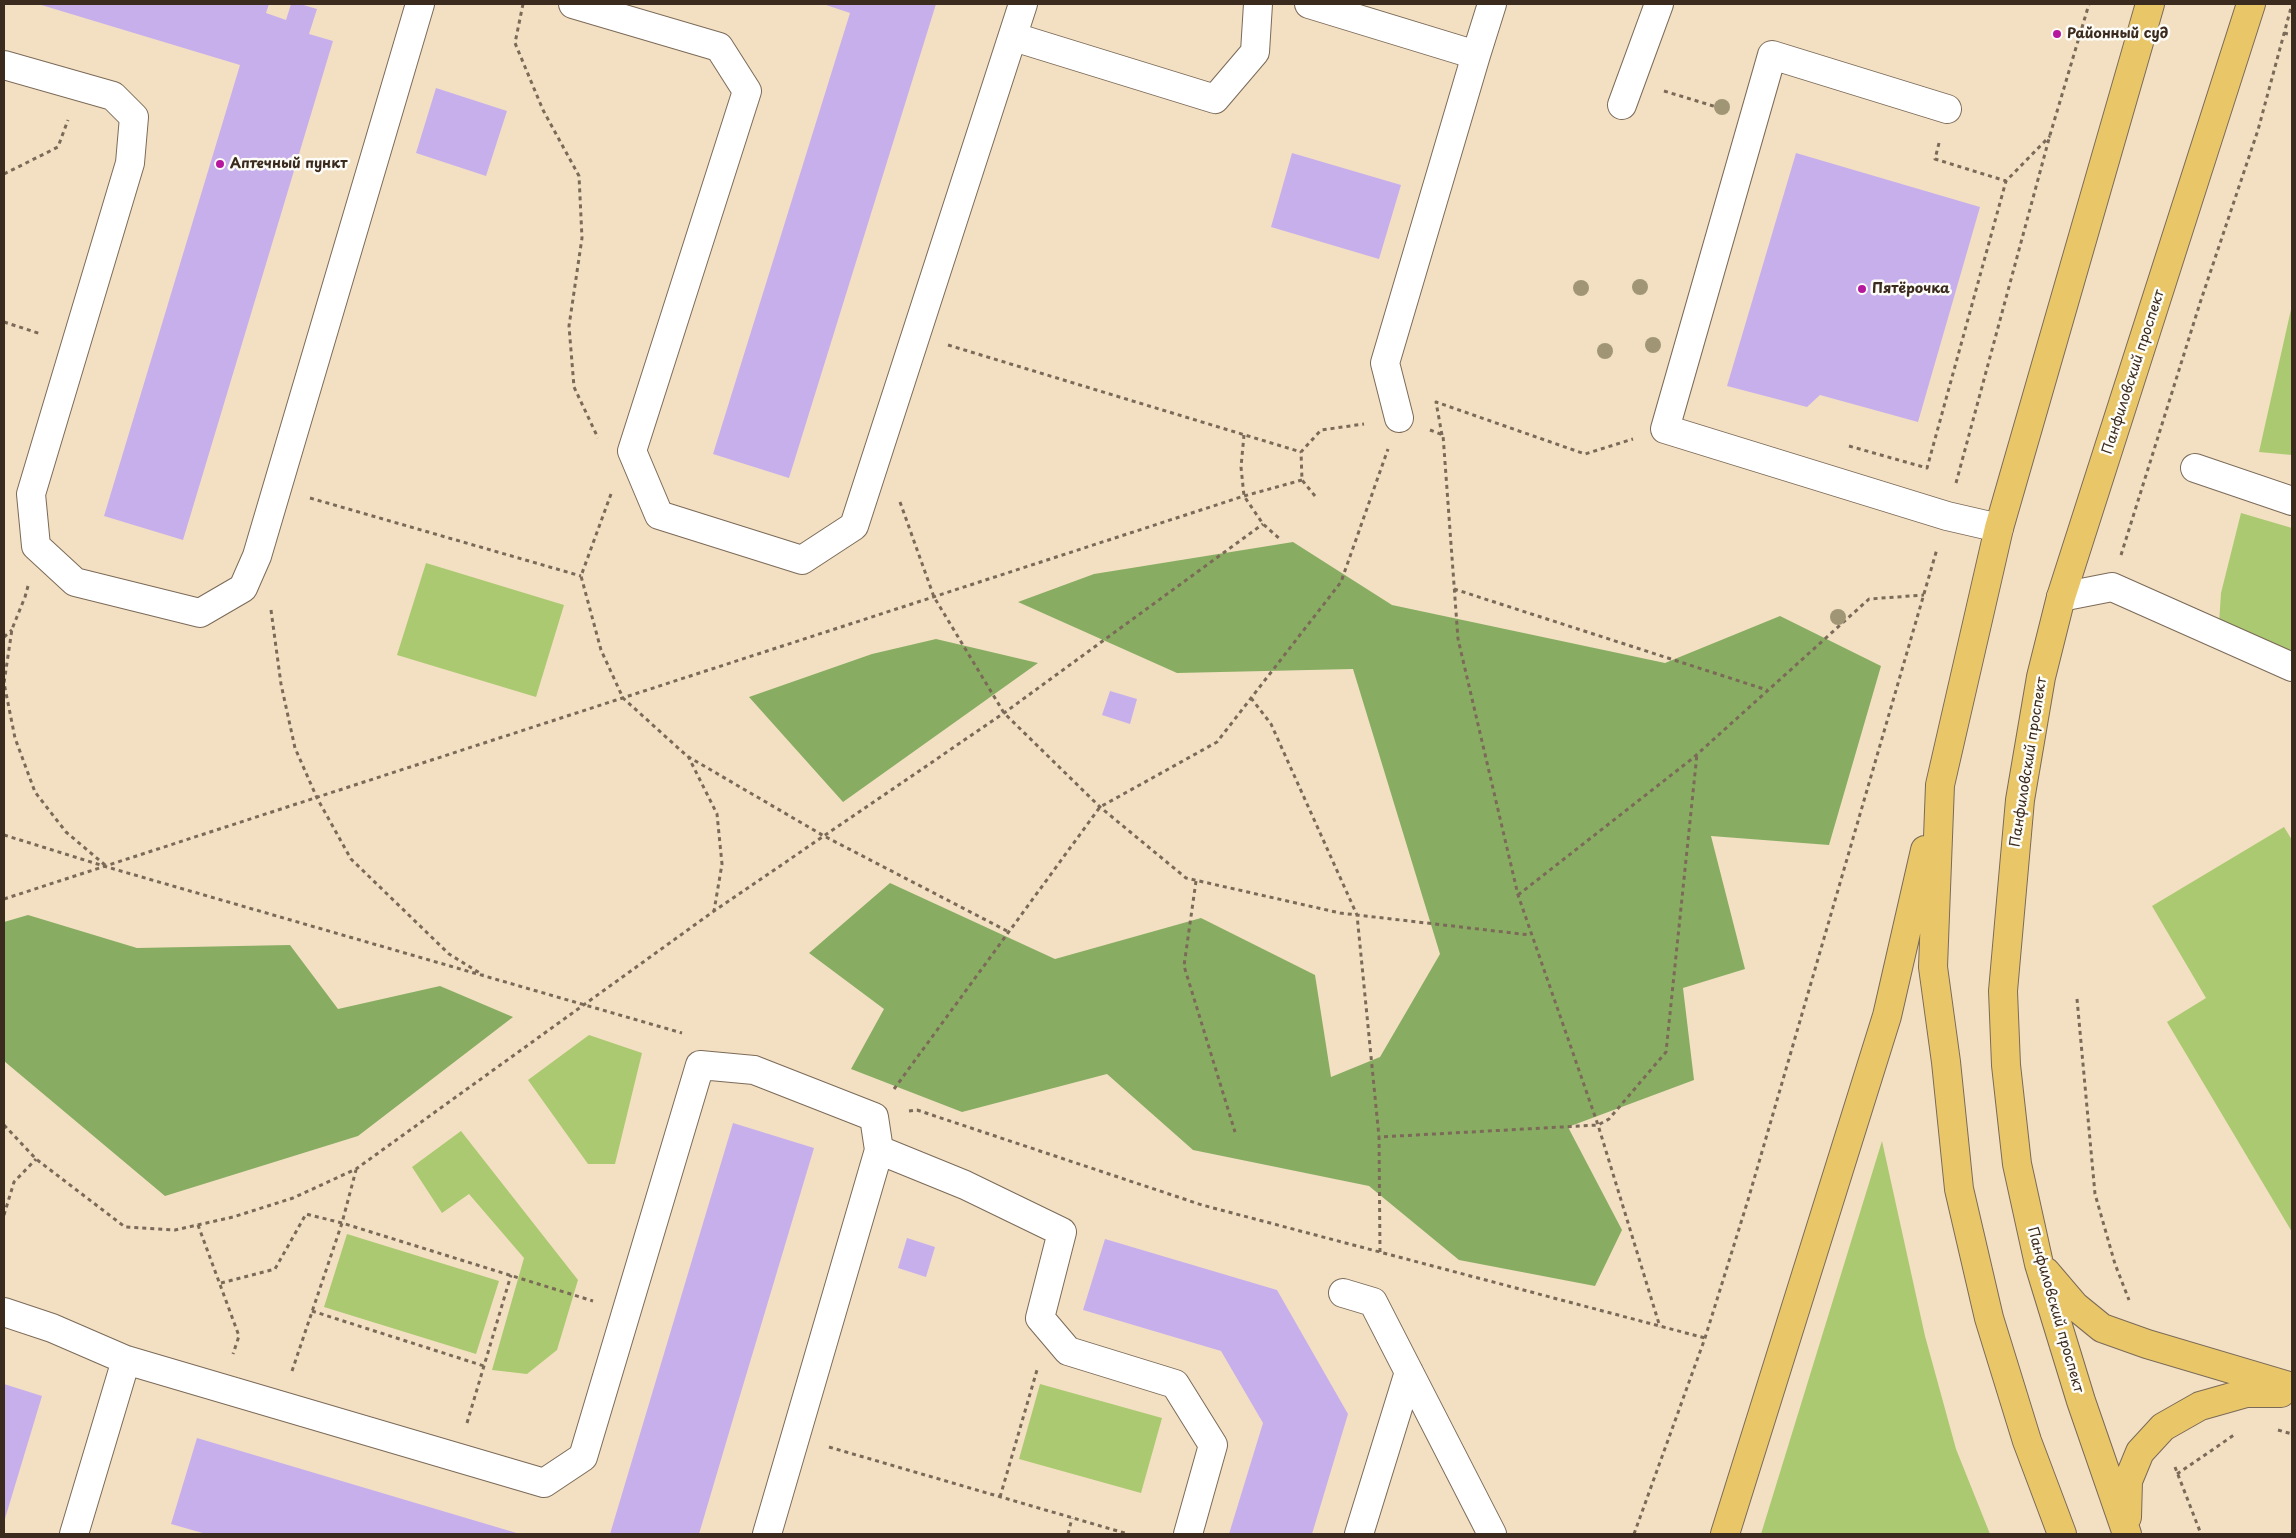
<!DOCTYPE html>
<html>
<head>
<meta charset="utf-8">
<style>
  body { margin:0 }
  #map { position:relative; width:2296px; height:1538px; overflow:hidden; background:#f3e0c3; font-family:"Playpen Sans",sans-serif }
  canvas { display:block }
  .frame { position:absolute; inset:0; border:5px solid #3b2a1e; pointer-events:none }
</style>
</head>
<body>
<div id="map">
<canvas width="2296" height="1538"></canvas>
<div class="frame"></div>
</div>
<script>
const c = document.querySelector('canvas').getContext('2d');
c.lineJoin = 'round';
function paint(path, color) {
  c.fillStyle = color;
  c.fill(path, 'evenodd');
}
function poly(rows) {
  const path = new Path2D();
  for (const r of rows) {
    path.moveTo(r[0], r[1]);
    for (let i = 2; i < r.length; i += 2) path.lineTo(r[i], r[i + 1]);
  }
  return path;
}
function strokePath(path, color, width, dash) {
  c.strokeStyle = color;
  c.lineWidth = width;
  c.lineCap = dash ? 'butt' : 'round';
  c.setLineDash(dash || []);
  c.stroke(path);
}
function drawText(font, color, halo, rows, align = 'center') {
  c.font = font + ' "Playpen Sans",sans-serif';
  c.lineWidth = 5;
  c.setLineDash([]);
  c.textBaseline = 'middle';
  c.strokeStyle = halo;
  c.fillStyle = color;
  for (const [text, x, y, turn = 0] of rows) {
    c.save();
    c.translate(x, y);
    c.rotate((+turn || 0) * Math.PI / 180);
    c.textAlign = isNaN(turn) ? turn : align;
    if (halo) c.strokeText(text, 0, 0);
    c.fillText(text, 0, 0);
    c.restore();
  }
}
paint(poly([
  [2292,305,2292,455,2259,452],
  [2241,513,2292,528,2292,652,2219,624,2221,593],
  [426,563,564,605,536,697,397,655],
  [2284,827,2292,840,2292,1232,2167,1022,2206,998,2152,906],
  [589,1035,642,1053,615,1164,588,1164,528,1080],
  [461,1131,578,1280,557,1350,527,1374,492,1370,524,1258,469,1194,442,1213,412,1167],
  [1882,1141,1925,1336,1956,1449,1990,1534,1761,1534],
  [347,1234,499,1281,476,1354,324,1307],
  [1040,1384,1162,1418,1141,1493,1019,1459]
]), '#abc970');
paint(poly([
  [1293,542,1392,605,1665,663,1780,616,1881,666,1829,845,1711,836,1745,969,1683,988,1694,1080,1568,1127,1622,1230,1595,1286,1459,1260,1369,1186,1193,1150,1107,1074,962,1112,851,1069,884,1009,809,953,890,883,1055,959,1201,918,1315,975,1331,1077,1380,1057,1440,954,1353,669,1177,673,1018,602,1094,574],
  [936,639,1038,663,843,802,749,697,872,654],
  [28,915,137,948,290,945,338,1009,440,986,513,1017,358,1136,165,1196,4,1061,4,922]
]), '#88ad62');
paint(poly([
  [38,4,269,4,266,13,286,20,291,4,300,4,317,9,309,34,333,41,183,540,104,516,240,65],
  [823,4,936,4,789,478,713,454,850,13],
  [436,88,507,111,486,176,416,153],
  [1292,153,1401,185,1379,259,1271,227],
  [1796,153,1980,207,1918,422,1820,395,1807,407,1727,386],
  [1110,691,1137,699,1130,724,1102,715],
  [733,1123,814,1148,736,1409,699,1534,610,1534],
  [907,1238,935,1247,926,1277,898,1268],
  [1105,1239,1277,1290,1348,1414,1312,1534,1229,1534,1263,1423,1221,1351,1083,1310],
  [4,1384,42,1396,4,1522],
  [197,1438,520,1534,206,1534,171,1524]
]), '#c7afec');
const minor = poly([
  [573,4,719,47,747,91,632,451,659,515,802,560,854,526,1023,4],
  [1309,4,1476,55,1492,4],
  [1014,37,1215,99,1255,52,1258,4],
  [4,65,113,96,134,117,130,163,31,494,36,546,75,582,200,613,243,588,257,556,420,4],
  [1622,105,1659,4],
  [1947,109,1772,55,1665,429,1947,516,1999,528],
  [1399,418,1385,363,1476,55],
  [2195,468,2292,501],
  [2061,597,2112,587,2292,667],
  [879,1150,965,1185,1062,1232,1040,1318,1068,1351,1175,1384,1213,1445,1188,1534],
  [1343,1293,1373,1302,1492,1534],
  [4,1312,52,1328,126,1360,544,1483,583,1457,700,1065,754,1070,874,1117,879,1150,767,1534],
  [74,1534,126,1360],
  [1359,1534,1409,1372]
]);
const major = poly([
  [2046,1272,2075,1306,2102,1328,2147,1344,2292,1387],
  [2127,1517,2128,1481,2140,1452,2163,1427,2200,1406,2246,1393,2281,1393],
  [1725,1534,1887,1016,1925,850],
  [2062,1534,2027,1441,1989,1318,1959,1189,1946,1062,1933,967,1940,785,1999,528,2150,4],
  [2127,1534,2081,1401,2039,1264,2017,1164,2006,1065,2003,991,2020,800,2041,677,2061,597,2251,4]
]);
strokePath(minor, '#7b6a58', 30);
strokePath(major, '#7b6a58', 30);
strokePath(poly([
  [523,4,515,43,543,110,579,176,582,238,569,326,574,387,598,438],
  [2284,33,2292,35],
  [1664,91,1720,108],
  [1939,143,1935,159,2006,181,2050,136],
  [4,174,58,147,68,120],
  [4,322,41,334],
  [948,345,1301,452],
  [1430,430,1443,435,1458,639,1518,895,1598,1125,1660,1327],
  [1244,435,1241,467,1244,496,1263,524,1281,540],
  [1442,435,1436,402,1585,454,1633,439],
  [1849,446,1927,468,2006,181],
  [1956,483,2050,135,2089,4],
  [611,494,581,576,601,650,623,698,687,756,824,836,1009,932],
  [1315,496,1302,480,1301,452,1321,430,1364,424],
  [310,498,581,576],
  [900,502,934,597,1004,713,1100,807,1186,878,1340,913,1530,935],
  [2121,555,2200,303,2258,130,2292,4],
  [28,586,25,597,12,629,4,683,15,738,35,792,66,832,105,865],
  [1454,589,1767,690],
  [271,610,281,684,295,748,317,798,351,859,449,954,483,975],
  [4,637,12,630],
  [1251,698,1271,724,1357,915,1379,1137],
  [688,756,717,814,722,864,714,911],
  [4,835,107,867,682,1033],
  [1196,881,1184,966,1235,1132],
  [1518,895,1693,758,1869,599,1924,595],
  [4,899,1244,496,1302,480],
  [2077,999,2095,1194,2115,1264,2129,1300],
  [894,1089,1100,807,1217,742,1341,582,1388,449],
  [909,1111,917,1110,1202,1205,1705,1338],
  [4,1125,36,1159,125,1227,175,1230,233,1217,293,1198,356,1169,714,911,1004,713,1263,524],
  [4,1215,14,1182,36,1159],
  [198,1225,239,1336,233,1354],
  [1380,1252,1379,1137,1598,1125,1609,1119,1666,1052,1697,754],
  [221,1283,275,1269,306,1214,342,1223,593,1301],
  [312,1311,484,1366],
  [292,1371,342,1223,356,1170],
  [467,1423,511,1275],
  [2278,1430,2292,1434],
  [829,1447,1128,1534],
  [2175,1467,2201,1534],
  [2177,1474,2234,1435],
  [1000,1497,1037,1370],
  [1068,1534,1072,1518],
  [1634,1534,1705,1338,1748,1200,1937,549]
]), '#7b6a58', 3, [4, 4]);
strokePath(minor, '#fff', 28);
strokePath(major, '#e9c769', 28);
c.fillStyle = '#a09676';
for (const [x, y] of [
  [1722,107],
  [1640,287],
  [1581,288],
  [1653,345],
  [1605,351],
  [1838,617]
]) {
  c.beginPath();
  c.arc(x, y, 8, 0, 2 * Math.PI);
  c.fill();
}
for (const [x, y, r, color] of [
  [2057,34,5,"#b5179e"],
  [220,164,5,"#b5179e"],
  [1862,289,5,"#b5179e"]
]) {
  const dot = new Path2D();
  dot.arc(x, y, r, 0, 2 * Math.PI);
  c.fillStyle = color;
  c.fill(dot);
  strokePath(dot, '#fdfcf7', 2);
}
drawText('bold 14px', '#3b2a1e', '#fdfcf7', [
  ["Районный суд",2067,34],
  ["Аптечный пункт",230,164],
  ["Пятёрочка",1872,289]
], 'left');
drawText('14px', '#3b2a1e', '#fdfcf7', [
  ["Панфиловский проспект",2134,372,-72],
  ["Панфиловский проспект",2029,762,-81],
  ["Панфиловский проспект",2055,1310,74]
]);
</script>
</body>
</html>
